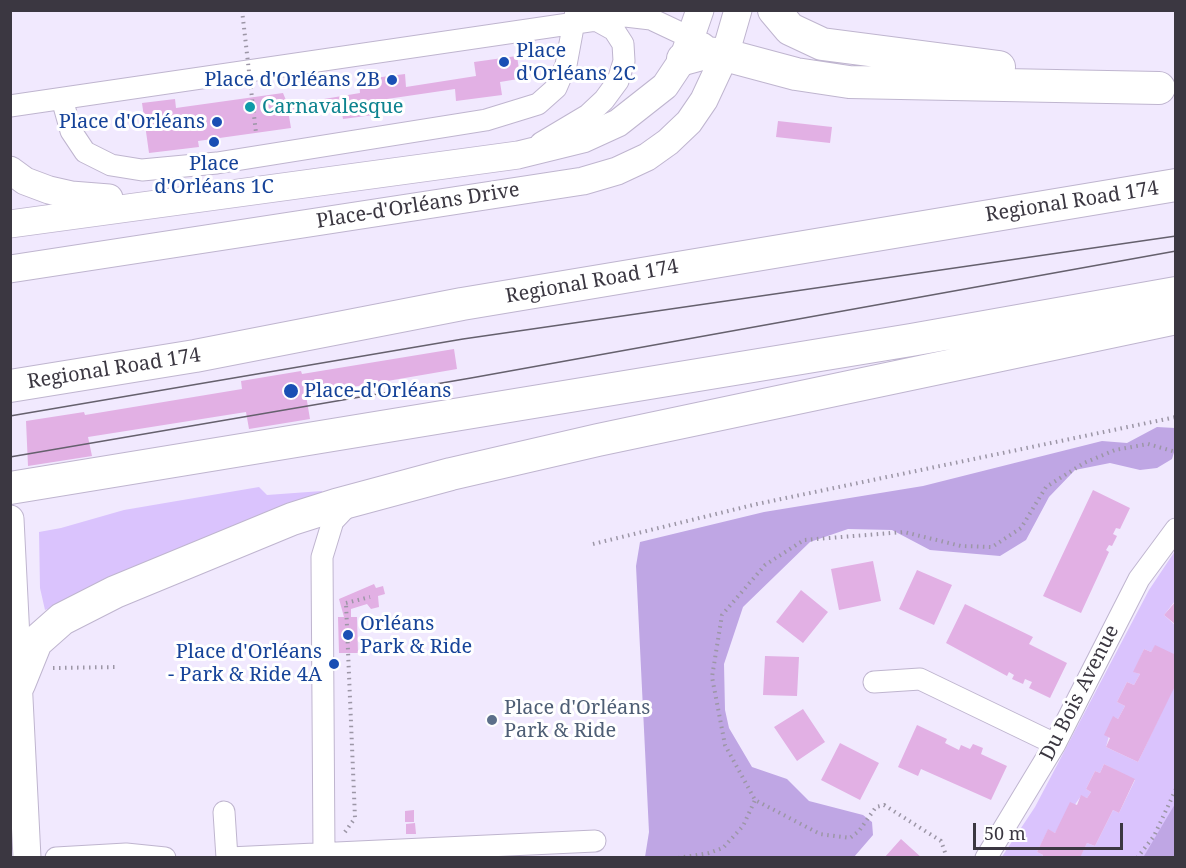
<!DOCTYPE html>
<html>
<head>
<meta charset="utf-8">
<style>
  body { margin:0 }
  #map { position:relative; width:1186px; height:868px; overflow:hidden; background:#f1e9fe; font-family:"Noto Serif",serif }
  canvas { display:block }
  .frame { position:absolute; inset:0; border:12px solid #3b3741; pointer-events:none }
  .scale { position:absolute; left:973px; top:823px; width:150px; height:27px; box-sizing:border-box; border:3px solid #3b3741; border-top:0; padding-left:8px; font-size:18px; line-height:21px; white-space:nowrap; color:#3b3741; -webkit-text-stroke:4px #fff; paint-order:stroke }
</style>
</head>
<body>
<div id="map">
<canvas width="1186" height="868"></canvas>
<div class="frame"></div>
<div class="scale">50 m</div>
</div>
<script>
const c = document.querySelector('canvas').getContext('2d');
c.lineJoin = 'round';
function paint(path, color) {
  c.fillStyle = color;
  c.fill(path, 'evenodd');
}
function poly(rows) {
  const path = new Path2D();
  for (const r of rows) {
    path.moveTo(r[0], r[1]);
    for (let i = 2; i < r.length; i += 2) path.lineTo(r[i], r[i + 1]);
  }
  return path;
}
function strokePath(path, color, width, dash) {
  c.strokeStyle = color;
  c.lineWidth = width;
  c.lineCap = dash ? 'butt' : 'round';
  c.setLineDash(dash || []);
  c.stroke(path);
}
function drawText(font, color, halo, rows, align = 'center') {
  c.font = font + ' "Noto Serif",serif';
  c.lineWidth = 6;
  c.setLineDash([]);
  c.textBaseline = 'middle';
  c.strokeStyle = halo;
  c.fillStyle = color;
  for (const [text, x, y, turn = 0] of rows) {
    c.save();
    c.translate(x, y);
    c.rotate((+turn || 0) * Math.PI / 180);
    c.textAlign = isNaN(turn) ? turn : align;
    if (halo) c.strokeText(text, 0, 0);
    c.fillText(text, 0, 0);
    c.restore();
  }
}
paint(poly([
  [259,487,267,495,322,491,325,498,45,610,40,588,39,532,61,528,124,510],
  [1175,551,1175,601,1164,615,1175,625,1175,655,1155,646,1151,652,1144,649,1134,672,1140,674,1134,685,1127,682,1117,702,1125,706,1118,719,1114,717,1106,747,1138,762,1175,684,1175,807,1144,857,1080,857,1087,843,1095,846,1113,810,1119,813,1135,780,1104,764,1100,773,1095,771,1086,789,1091,792,1087,798,1081,796,1055,833,1048,830,1037,852,1043,855,1042,857,1001,858,1035,807,1149,590]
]), '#dac3fd');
paint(poly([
  [1157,427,1175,428,1175,449,1172,459,1157,468,1140,470,1110,463,1075,470,1049,497,1026,540,1000,556,930,550,892,530,848,529,810,542,743,607,724,664,725,710,729,728,752,767,787,779,809,801,863,815,872,822,873,835,854,857,645,857,649,832,636,566,640,542,764,512,923,486,1102,441,1127,443],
  [1175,804,1175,857,1144,857,1144,856]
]), '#bfa6e4');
paint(poly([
  [517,56,519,70,525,69,526,75,524,78,500,82,502,95,456,101,455,89,387,99,389,113,343,119,341,108,289,116,291,128,198,141,199,147,149,153,142,103,175,99,176,108,283,93,288,105,360,93,359,80,405,74,406,87,476,76,474,62],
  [778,121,832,127,830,143,776,137],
  [454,349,457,369,306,395,310,419,249,429,246,412,88,437,92,456,28,466,26,421,84,412,85,415,242,389,241,381,301,371,302,374],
  [1093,490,1130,508,1120,529,1116,528,1113,534,1117,536,1112,546,1109,545,1106,550,1109,552,1081,613,1043,596],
  [873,561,881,601,839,610,831,569],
  [917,570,952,585,934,625,899,609],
  [374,584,376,588,383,586,385,594,378,596,379,607,371,609,367,604,351,609,351,617,357,617,358,653,339,653,338,617,344,617,339,599],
  [801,590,828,612,803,643,776,622],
  [1176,601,1176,625,1164,615],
  [965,604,1033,637,1029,644,1067,663,1050,698,1029,688,1032,682,1025,679,1023,684,1012,679,1014,675,1009,672,1007,676,946,643],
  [1155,645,1176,655,1176,684,1138,762,1106,747,1110,738,1104,735,1113,716,1118,719,1125,706,1117,702,1127,682,1134,685,1140,674,1133,672,1144,649,1151,652],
  [765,656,799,657,797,696,763,695],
  [803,709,825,742,797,761,774,727],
  [917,725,947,739,945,743,959,750,961,745,970,749,973,744,983,748,981,754,1007,766,991,800,921,769,918,776,898,767],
  [840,743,879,763,860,800,821,780],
  [1104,764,1135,779,1119,813,1113,810,1095,846,1087,843,1080,858,1042,858,1043,855,1037,852,1048,829,1055,833,1070,802,1077,805,1081,795,1087,798,1091,792,1086,789,1095,771,1100,773],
  [414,810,414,822,405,822,405,811],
  [415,823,416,834,406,834,406,824],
  [901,839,922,858,884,858]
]), '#e2b0e4');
const minor = poly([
  [62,99,71,131,85,152,111,165,142,170,217,163,486,120,538,104,556,88,566,65,576,11],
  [10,106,596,20,617,15,651,19,704,44],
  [541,143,588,115,604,100,618,81,624,61,623,44,614,30,596,20],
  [874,682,920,679,1055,744],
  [224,812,227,858],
  [324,854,322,557,333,521,352,501],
  [56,858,126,854,165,858],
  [229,858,595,841],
  [986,858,1055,744,1139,579,1176,529]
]);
const major = poly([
  [10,170,25,181,49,190,71,195,109,198],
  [10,224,518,155,583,139,618,123,665,86,683,59,700,10],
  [10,269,583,181,617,171,647,157,668,142,689,122,704,100,725,55,738,10],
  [10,519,27,858]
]);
const highway = poly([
  [774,10,790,29,822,44,999,67],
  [683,59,705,53,725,55,796,74,849,82,1159,88],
  [10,386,195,356,462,304,1176,185],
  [10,488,911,340,1176,293],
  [19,684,36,642,62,619,115,592,292,519,336,505,451,474,598,440,1176,318]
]);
strokePath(minor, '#bfb5cf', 23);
strokePath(major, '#bfb5cf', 29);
strokePath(highway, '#bfb5cf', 34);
strokePath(poly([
  [593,544,757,504,1176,417],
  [346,603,370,597],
  [53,668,118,667],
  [345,832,355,818,346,603],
  [678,858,709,853,723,848,743,826,755,800],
  [947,858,941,841,884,805,876,807,859,831,850,838,820,834,755,800,725,745,712,677,722,615,765,565,804,540,904,532,961,546,992,547,1021,528,1046,487,1084,463,1115,450,1148,444,1176,452],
  [1137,858,1154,836,1176,789]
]), '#9c96a6', 4, [1.5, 4.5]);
strokePath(minor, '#fff', 21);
strokePath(major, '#fff', 27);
strokePath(highway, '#fff', 32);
strokePath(poly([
  [10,416,463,339,1176,236],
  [10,457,471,378,1176,251]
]), '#65606d', 1.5);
strokePath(poly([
  [242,10,256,133]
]), '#9c96a6', 4, [1.5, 4.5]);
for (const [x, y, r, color] of [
  [504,62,6,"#1a4fb4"],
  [392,80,6,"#1a4fb4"],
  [250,107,6,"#0f9aa8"],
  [217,122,6,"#1a4fb4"],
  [214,142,6,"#1a4fb4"],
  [291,391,8,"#1a4fb4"],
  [348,635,6,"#1a4fb4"],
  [334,664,6,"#1a4fb4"],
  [492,720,6,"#5c6f8a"]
]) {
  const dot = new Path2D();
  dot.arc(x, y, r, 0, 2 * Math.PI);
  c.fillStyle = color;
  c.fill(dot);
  strokePath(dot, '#fff', 2);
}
drawText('20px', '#164399', '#fff', [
  ["Place",516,51],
  ["d'Orléans 2C",516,74],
  ["Place d'Orléans 2B",380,80,"right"],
  ["Place d'Orléans",205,122,"right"],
  ["Place",214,164,"center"],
  ["d'Orléans 1C",214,187,"center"],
  ["Place-d'Orléans",304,391],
  ["Orléans",360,624],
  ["Park & Ride",360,647],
  ["Place d'Orléans",322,652,"right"],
  ["- Park & Ride 4A",322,675,"right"]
], 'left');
drawText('20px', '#0d838f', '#fff', [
  ["Carnavalesque",262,107]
], 'left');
drawText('20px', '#3b3741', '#fff', [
  ["Regional Road 174",1072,202,-9],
  ["Place-d'Orléans Drive",418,206,-9],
  ["Regional Road 174",592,282,-10],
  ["Regional Road 174",114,369,-9],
  ["Du Bois Avenue",1080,693,-63]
]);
drawText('20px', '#4e5e75', '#fff', [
  ["Place d'Orléans",504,708],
  ["Park & Ride",504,731]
], 'left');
</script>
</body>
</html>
